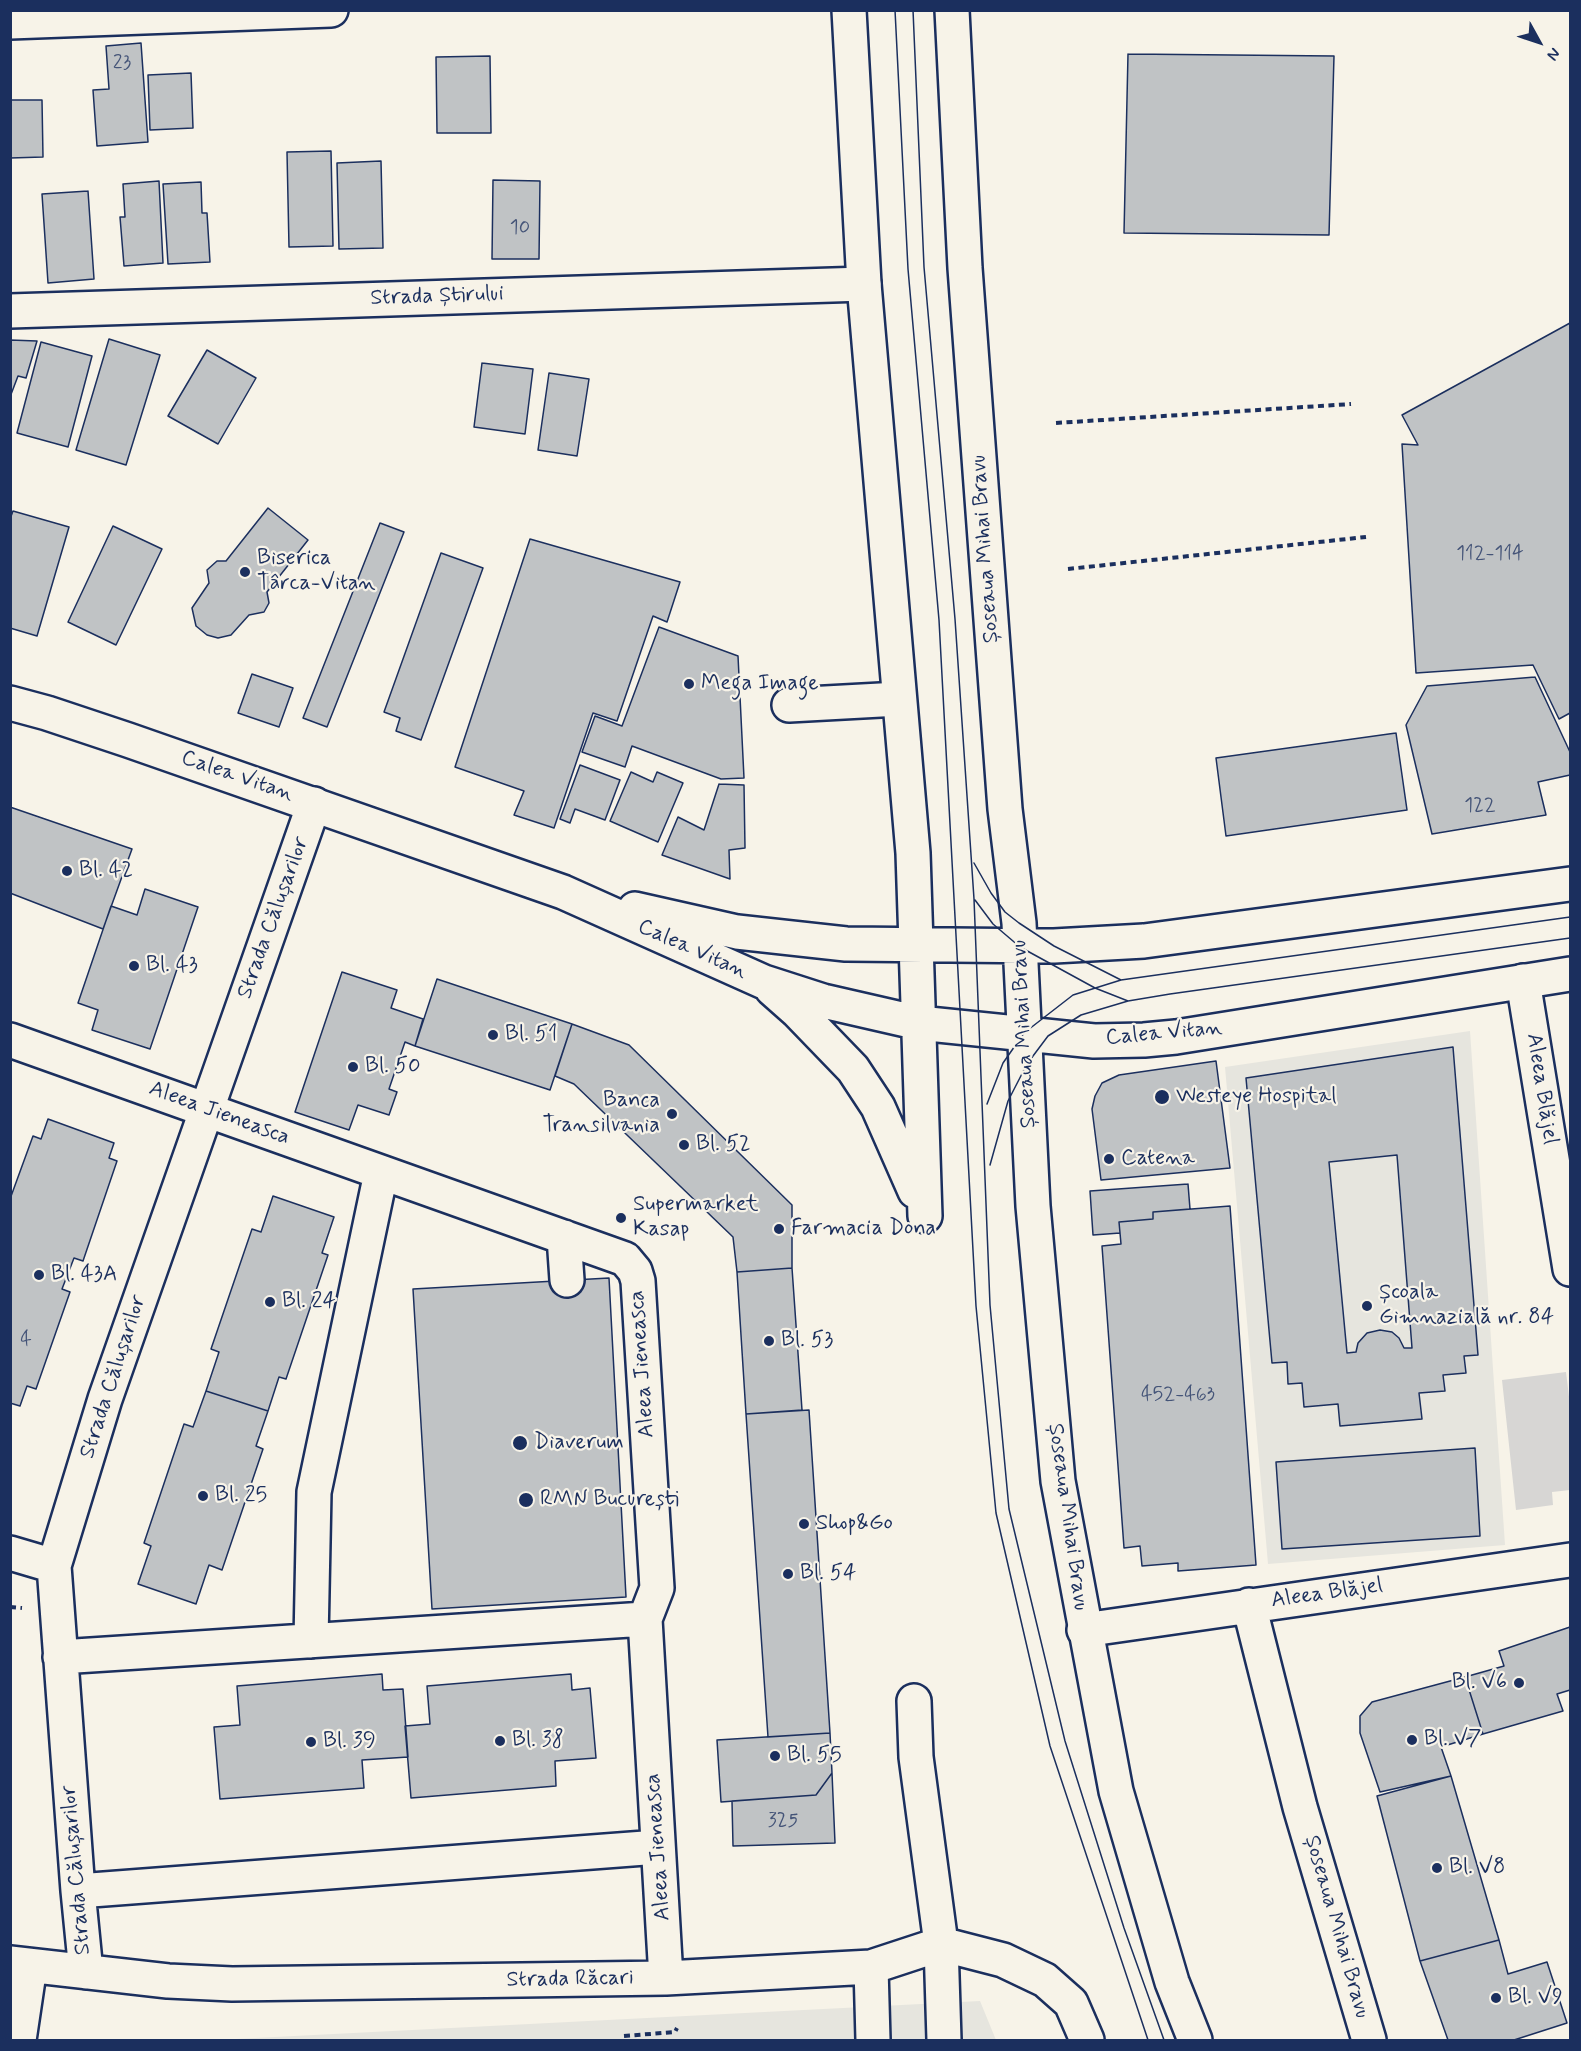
<!DOCTYPE html>
<html>
<head>
<meta charset="utf-8">
<style>
  body { margin:0 }
  #map { position:relative; width:1581px; height:2051px; overflow:hidden; background:#f7f3e8; font-family:Mynerve,sans-serif }
  canvas { display:block }
  .frame { position:absolute; inset:0; border:12px solid #1b2f5e; pointer-events:none }
  .north { position:absolute; left:1509px; top:12px; width:60px; height:60px; -webkit-text-stroke:4px #f7f3e8; paint-order:stroke; rotate:130deg; font-size:16px; font-weight:700; line-height:24px; text-align:center; color:#1b2f5e }
  .north::after { content:''; display:block; margin:auto; width:21px; height:27px; background:#1b2f5e; clip-path:polygon(50% 0,100% 100%,50% 72%,0 100%) }
</style>
</head>
<body>
<div id="map">
<canvas width="1581" height="2051"></canvas>
<div class="frame"></div>
<div class="north">N</div>
</div>
<script>
const c = document.querySelector('canvas').getContext('2d');
c.lineJoin = 'round';
function paint(path, color) {
  c.fillStyle = color;
  c.fill(path, 'evenodd');
}
function poly(rows) {
  const path = new Path2D();
  for (const r of rows) {
    path.moveTo(r[0], r[1]);
    for (let i = 2; i < r.length; i += 2) path.lineTo(r[i], r[i + 1]);
  }
  return path;
}
function strokePath(path, color, width, dash) {
  c.strokeStyle = color;
  c.lineWidth = width;
  c.lineCap = dash ? 'butt' : 'round';
  c.setLineDash(dash || []);
  c.stroke(path);
}
function drawText(font, color, halo, rows, align = 'center') {
  c.font = font + ' Mynerve,sans-serif';
  c.lineWidth = 4.5;
  c.setLineDash([]);
  c.textBaseline = 'middle';
  c.strokeStyle = halo;
  c.fillStyle = color;
  for (const [text, x, y, turn = 0] of rows) {
    c.save();
    c.translate(x, y);
    c.rotate((+turn || 0) * Math.PI / 180);
    c.textAlign = isNaN(turn) ? turn : align;
    if (halo) c.strokeText(text, 0, 0);
    c.fillText(text, 0, 0);
    c.restore();
  }
}
paint(poly([
  [1470,1031,1505,1545,1268,1564,1225,1067],
  [980,2001,996,2040,216,2040]
]), '#e6e5de');
paint(poly([
  [1566,1372,1570,1405,1570,1490,1552,1492,1553,1505,1516,1510,1502,1380]
]), '#d7d6d4');
const building = poly([
  [141,43,148,142,97,146,93,90,109,89,106,46,141,43],
  [1128,54,1334,56,1329,235,1124,233,1128,54],
  [490,56,491,133,437,133,436,57,490,56],
  [191,73,193,128,150,130,148,75,191,73],
  [10,100,42,100,43,157,10,158,10,100],
  [331,151,333,246,289,247,287,152,331,151],
  [381,161,383,248,339,249,337,163,381,161],
  [493,180,540,181,539,259,492,259,493,180],
  [159,181,163,263,124,266,120,217,125,217,123,184,159,181],
  [201,182,202,213,207,213,210,262,168,264,163,184,201,182],
  [88,191,94,279,48,283,42,194,88,191],
  [1570,323,1570,713,1559,719,1533,665,1416,673,1402,444,1418,445,1402,415,1570,323],
  [109,339,160,355,126,465,76,450,109,339],
  [10,340,37,341,26,378,18,376,10,397,10,340],
  [41,342,92,356,68,447,17,433,41,342],
  [207,350,256,378,218,444,168,416,207,350],
  [482,363,533,369,525,434,474,427,482,363],
  [549,373,589,379,577,456,538,450,549,373],
  [268,508,308,540,267,592,269,603,264,612,249,615,231,635,218,638,207,635,196,626,192,608,209,583,207,570,217,561,226,561,268,508],
  [13,511,69,527,37,636,10,628,10,519,13,511],
  [380,523,404,532,327,727,303,718,380,523],
  [113,526,162,549,116,645,68,622,113,526],
  [530,539,680,582,667,622,653,616,617,721,593,713,554,828,514,815,524,791,455,767,530,539],
  [441,553,483,568,421,740,396,731,400,718,384,712,441,553],
  [659,627,738,656,744,778,721,779,632,746,625,767,582,752,595,716,622,726,659,627],
  [252,674,293,688,279,727,238,713,252,674],
  [1535,677,1570,752,1570,775,1538,782,1546,815,1432,834,1406,725,1427,686,1535,677],
  [1396,733,1407,810,1226,836,1216,758,1396,733],
  [580,765,620,780,605,820,575,809,570,823,560,819,580,765],
  [631,772,653,782,657,772,683,783,658,842,610,821,631,772],
  [719,784,744,785,745,848,729,850,730,879,662,855,678,817,704,830,719,784],
  [10,807,132,849,103,929,10,893,10,807],
  [145,889,198,907,150,1049,92,1030,98,1010,78,1003,111,906,137,915,145,889],
  [342,972,397,990,391,1008,423,1019,415,1046,405,1042,389,1089,397,1092,389,1115,358,1105,349,1130,295,1112,342,972],
  [437,979,572,1024,550,1090,415,1046,437,979],
  [572,1024,629,1045,792,1205,792,1268,737,1272,733,1237,574,1084,555,1076,572,1024],
  [1453,1047,1478,1355,1464,1356,1466,1373,1443,1375,1445,1391,1419,1393,1422,1419,1340,1426,1338,1404,1304,1407,1302,1383,1288,1384,1287,1362,1272,1363,1246,1078,1453,1047],
  [1397,1155,1412,1348,1404,1348,1399,1338,1392,1332,1380,1330,1367,1333,1358,1343,1356,1352,1347,1353,1329,1162,1397,1155],
  [1216,1061,1230,1168,1101,1180,1092,1109,1095,1096,1102,1083,1119,1075,1216,1061],
  [48,1119,114,1143,109,1158,117,1161,83,1261,74,1258,62,1289,70,1292,36,1389,27,1386,20,1406,10,1403,10,1199,33,1136,41,1139,48,1119],
  [1188,1184,1190,1209,1153,1212,1153,1219,1119,1222,1120,1233,1093,1235,1090,1191,1188,1184],
  [273,1196,334,1217,322,1253,328,1255,286,1379,279,1377,268,1411,206,1391,219,1352,211,1349,252,1229,261,1232,273,1196],
  [1230,1206,1256,1565,1178,1571,1178,1563,1142,1566,1140,1546,1124,1548,1102,1246,1121,1244,1119,1222,1153,1219,1153,1212,1230,1206],
  [792,1268,802,1410,746,1414,737,1272,792,1268],
  [609,1278,626,1597,432,1609,413,1289,609,1278],
  [206,1391,268,1411,256,1446,263,1449,222,1570,209,1565,196,1604,138,1584,151,1546,144,1543,184,1424,193,1427,206,1391],
  [809,1410,830,1733,768,1737,746,1414,809,1410],
  [1475,1448,1480,1536,1282,1549,1276,1462,1475,1448],
  [1570,1627,1570,1690,1557,1694,1563,1711,1483,1734,1465,1677,1504,1666,1499,1651,1570,1627],
  [382,1674,383,1690,403,1689,408,1757,362,1760,364,1788,220,1799,214,1727,240,1725,237,1686,382,1674],
  [571,1674,572,1690,590,1688,596,1758,555,1761,556,1786,411,1798,405,1726,430,1724,427,1686,571,1674],
  [1465,1677,1483,1734,1441,1747,1451,1776,1380,1792,1360,1733,1360,1716,1372,1702,1465,1677],
  [830,1733,832,1773,816,1795,721,1802,717,1740,830,1733],
  [832,1773,835,1843,733,1846,732,1801,816,1795,832,1773],
  [1451,1776,1499,1940,1420,1961,1377,1796,1451,1776],
  [1499,1940,1508,1974,1547,1962,1567,2023,1514,2040,1448,2040,1420,1961,1499,1940]
]);
paint(building, '#c0c3c5');
strokePath(building, '#1b2f5e', 1.5);
const minor = poly([
  [10,22,331,10],
  [10,311,864,284],
  [789,705,899,699],
  [1523,981,1570,1269],
  [10,1040,625,1259,635,1271,638,1281,657,1588,645,1619,666,1978],
  [564,1237,567,1280],
  [10,1553,54,1566],
  [1249,1605,1300,1807,1369,2040],
  [1084,1630,1570,1560],
  [311,1641,314,1492,381,1173],
  [60,1657,645,1619],
  [914,1701,916,1757,941,1944,944,2040],
  [78,1891,658,1847],
  [10,1963,168,1981,232,1984,666,1978,871,1967,941,1944,1003,1960,1045,1980,1071,2003,1087,2040],
  [871,1967,873,2040],
  [86,1972,78,1891,54,1566,105,1399,314,804],
  [19,2040,30,1966]
]);
const major = poly([
  [849,10,864,284,913,853,925,1216],
  [952,10,965,268,1005,809,1019,923,1033,1206,1058,1481,1116,1791,1172,1982,1195,2040],
  [10,703,47,713,128,740,563,892,764,982,823,1001,919,1023,1094,1041,1144,1040,1176,1037,1570,974],
  [635,909,737,932,846,944,1054,946,1144,941,1570,884],
  [772,989,798,1012,853,1069,878,1107,915,1191]
]);
strokePath(minor, '#1b2f5e', 38);
strokePath(major, '#1b2f5e', 38);
strokePath(poly([
  [1056,423,1351,404],
  [1068,569,1366,537],
  [10,1607,22,1608],
  [624,2036,675,2032,677,2028]
]), '#1b2f5e', 4, [6, 4.5]);
strokePath(minor, '#f7f3e8', 33);
strokePath(major, '#f7f3e8', 33);
strokePath(poly([
  [895,10,908,269,939,620,976,1306,996,1513,1050,1746,1148,2040],
  [913,10,924,267,955,619,974,899,990,1305,1009,1509,1065,1741,1124,1928,1164,2040],
  [974,863,991,893,1005,912,1019,923,1054,946,1121,980],
  [975,900,993,924,1020,947,1095,988,1128,1001],
  [987,1104,1003,1063,1024,1033,1073,995,1121,980,1570,917],
  [990,1165,1008,1101,1027,1064,1048,1036,1081,1015,1128,1001,1170,994,1570,938]
]), '#1b2f5e', 1.5);
for (const [x, y, r, color] of [
  [245,572,6,"#1b2f5e"],
  [689,684,6,"#1b2f5e"],
  [67,871,6,"#1b2f5e"],
  [134,966,6,"#1b2f5e"],
  [493,1035,6,"#1b2f5e"],
  [353,1067,6,"#1b2f5e"],
  [1162,1097,8,"#1b2f5e"],
  [672,1114,6,"#1b2f5e"],
  [684,1145,6,"#1b2f5e"],
  [1109,1159,6,"#1b2f5e"],
  [621,1218,6,"#1b2f5e"],
  [779,1229,6,"#1b2f5e"],
  [39,1275,6,"#1b2f5e"],
  [270,1302,6,"#1b2f5e"],
  [1367,1306,6,"#1b2f5e"],
  [769,1341,6,"#1b2f5e"],
  [520,1443,8,"#1b2f5e"],
  [203,1496,6,"#1b2f5e"],
  [526,1500,8,"#1b2f5e"],
  [804,1524,6,"#1b2f5e"],
  [788,1574,6,"#1b2f5e"],
  [1519,1683,6,"#1b2f5e"],
  [1412,1740,6,"#1b2f5e"],
  [500,1741,6,"#1b2f5e"],
  [311,1742,6,"#1b2f5e"],
  [775,1756,6,"#1b2f5e"],
  [1437,1868,6,"#1b2f5e"],
  [1496,1998,6,"#1b2f5e"]
]) {
  const dot = new Path2D();
  dot.arc(x, y, r, 0, 2 * Math.PI);
  c.fillStyle = color;
  c.fill(dot);
  strokePath(dot, '#f7f3e8', 2);
}
drawText('20px', '#445478', null, [
  ["23",122,64],
  ["10",520,229],
  ["112-114",1490,555],
  ["122",1480,807],
  ["4",26,1341],
  ["452-463",1178,1396],
  ["325",783,1822]
]);
drawText('22px', '#1b2f5e', '#f7f3e8', [
  ["Strada Știrului",437,297,-2],
  ["Șoseaua Mihai Bravu",986,549,-94],
  ["Calea Vitan",237,777,19],
  ["Strada Călușarilor",274,918,-70],
  ["Calea Vitan",692,950,24],
  ["Șoseaua Mihai Bravu",1025,1034,-93],
  ["Calea Vitan",1164,1034,-5],
  ["Aleea Blăjel",1541,1089,81],
  ["Aleea Jieneasca",219,1114,20],
  ["Aleea Jieneasca",643,1364,-94],
  ["Strada Călușarilor",114,1377,-72],
  ["Șoseaua Mihai Bravu",1067,1517,82],
  ["Aleea Blăjel",1327,1594,-8],
  ["Aleea Jieneasca",659,1847,-94],
  ["Strada Călușarilor",77,1870,-95],
  ["Șoseaua Mihai Bravu",1336,1927,74],
  ["Strada Răcari",570,1980,-1]
]);
drawText('22px', '#1b2f5e', '#f7f3e8', [
  ["Biserica",257,559],
  ["Târca-Vitan",257,584],
  ["Mega Image",701,684],
  ["Bl. 42",79,871],
  ["Bl. 43",146,966],
  ["Bl. 51",505,1035],
  ["Bl. 50",365,1067],
  ["Westeye Hospital",1176,1097],
  ["Banca",660,1101,"right"],
  ["Transilvania",660,1126,"right"],
  ["Bl. 52",696,1145],
  ["Catena",1121,1159],
  ["Supermarket",633,1205],
  ["Kasap",633,1230],
  ["Farmacia Dona",791,1229],
  ["Bl. 43A",51,1275],
  ["Școala",1379,1293],
  ["Gimnazială nr. 84",1379,1318],
  ["Bl. 24",282,1302],
  ["Bl. 53",781,1341],
  ["Diaverum",534,1443],
  ["Bl. 25",215,1496],
  ["RMN București",540,1500],
  ["Shop&Go",816,1524],
  ["Bl. 54",800,1574],
  ["Bl. V6",1507,1683,"right"],
  ["Bl. V7",1424,1740],
  ["Bl. 38",512,1741],
  ["Bl. 39",323,1742],
  ["Bl. 55",787,1756],
  ["Bl. V8",1449,1868],
  ["Bl. V9",1508,1998]
], 'left');
</script>
</body>
</html>
